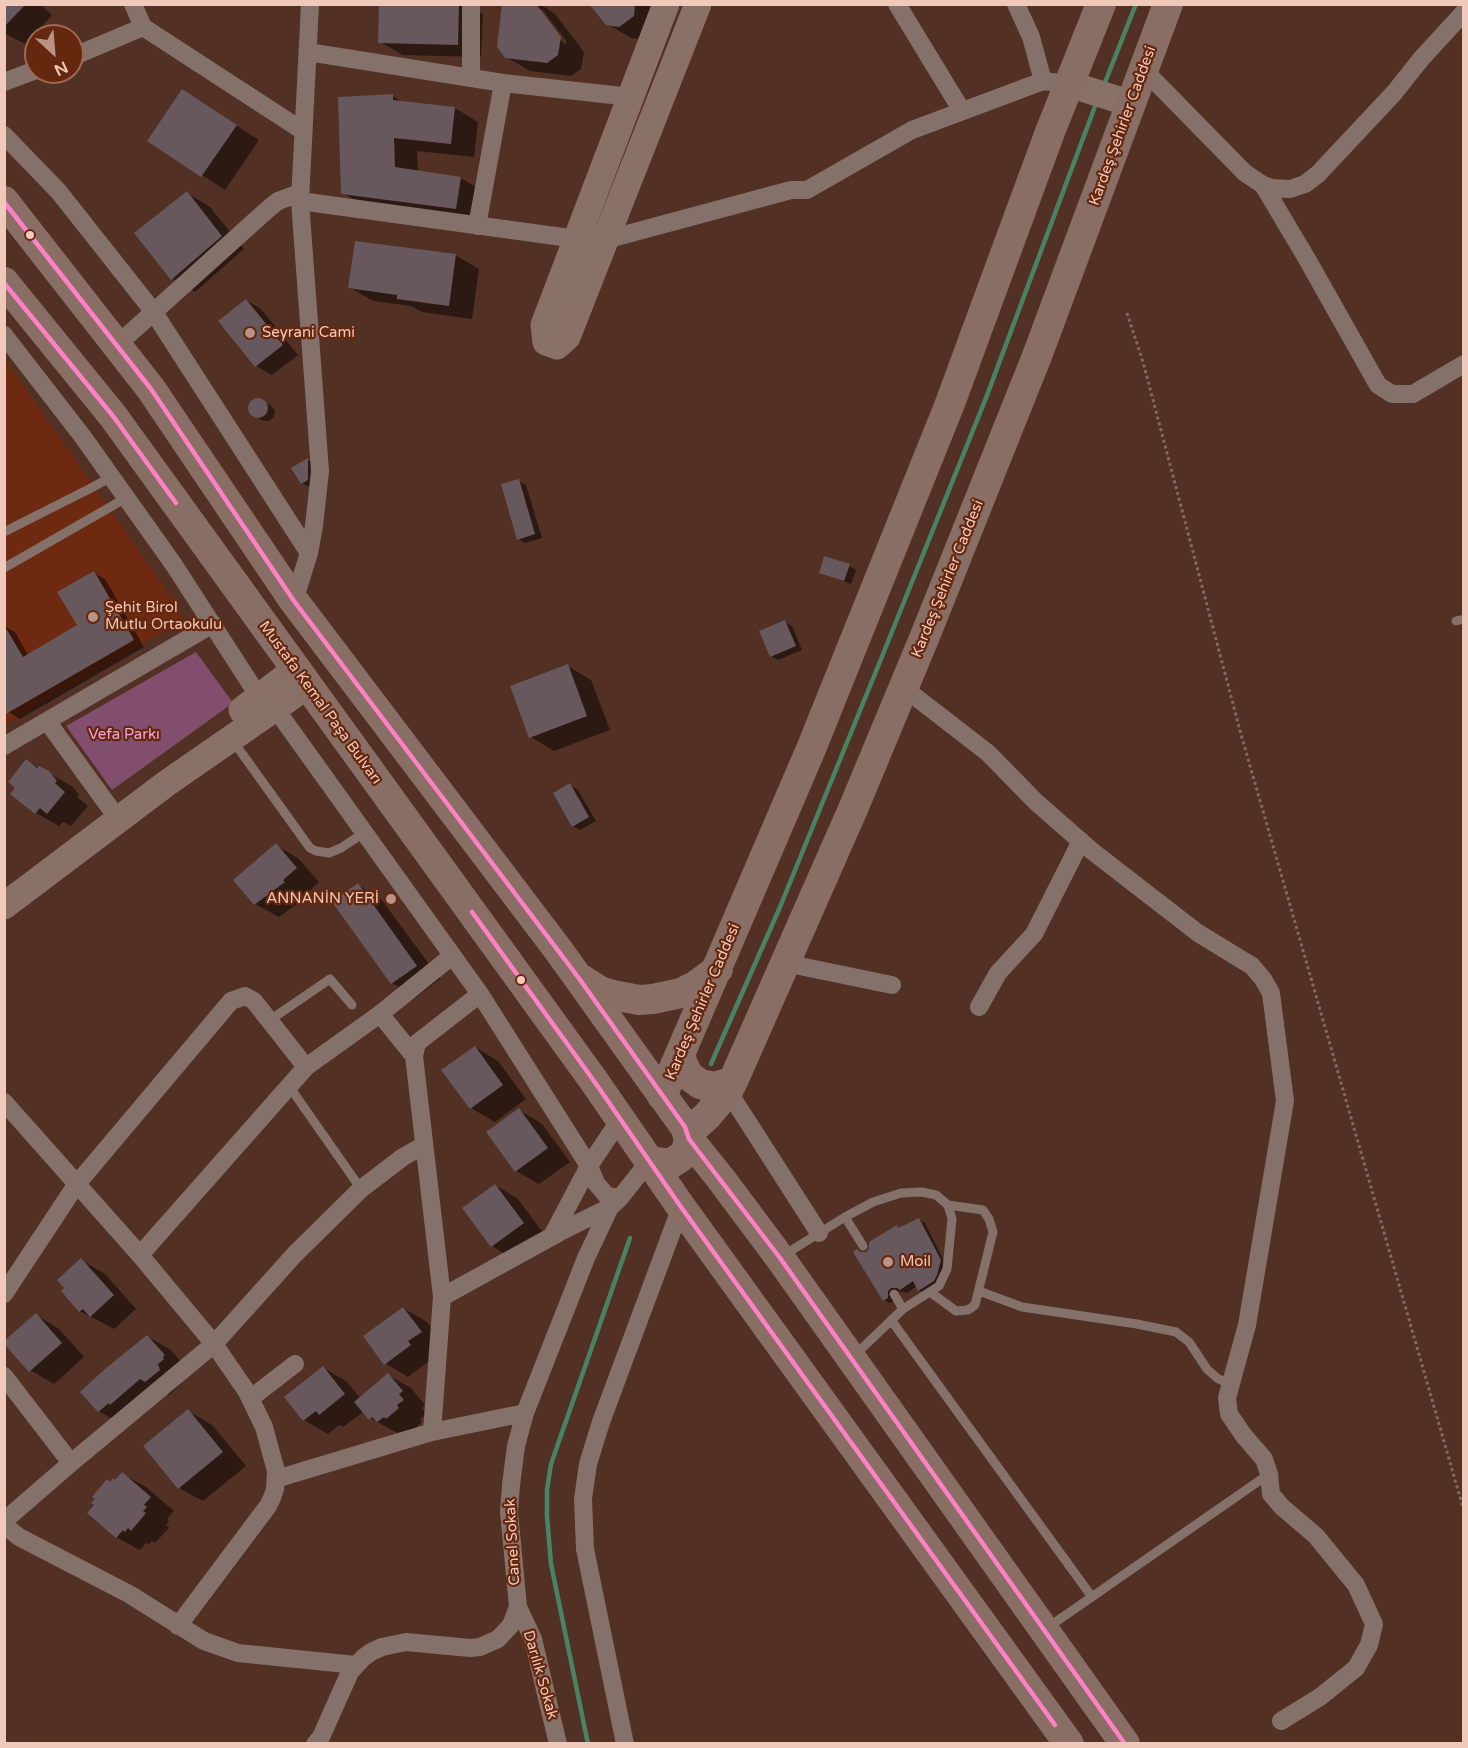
<!DOCTYPE html>
<html>
<head>
<meta charset="utf-8">
<style>
  body { margin:0 }
  #map { position:relative; width:1468px; height:1748px; overflow:hidden; background:#523023; font-family:"Varela Round",sans-serif }
  canvas { display:block }
  .frame { position:absolute; inset:0; border:6px solid #f1c9bb; pointer-events:none }
  .north { position:absolute; left:24px; top:24px; width:60px; height:60px; box-sizing:border-box; background:#66270f; border:2px solid #9e6854; border-radius:50%; rotate:154deg; font-size:16px; font-weight:700; line-height:24px; text-align:center; color:#f1c9bb }
  .north::after { content:''; display:block; margin:auto; width:21px; height:27px; background:#b99386; clip-path:polygon(50% 0,100% 100%,50% 72%,0 100%) }
</style>
</head>
<body>
<div id="map">
<canvas width="1468" height="1748"></canvas>
<div class="frame"></div>
<div class="north">N</div>
</div>
<script>
const c = document.querySelector('canvas').getContext('2d');
c.lineJoin = 'round';
function paint(path, color) {
  c.fillStyle = color;
  c.fill(path, 'evenodd');
}
function poly(rows) {
  const path = new Path2D();
  for (const r of rows) {
    if (r.length === 3) {
      path.moveTo(r[0] + r[2], r[1]);
      path.arc(r[0], r[1], r[2], 0, 2 * Math.PI);
      continue;
    }
    path.moveTo(r[0], r[1]);
    for (let i = 2; i < r.length; i += 2) path.lineTo(r[i], r[i + 1]);
  }
  return path;
}
function strokePath(path, color, width, dash) {
  c.strokeStyle = color;
  c.lineWidth = width;
  c.lineCap = dash ? 'butt' : 'round';
  c.setLineDash(dash || []);
  c.stroke(path);
}
function drawText(font, color, halo, rows, align = 'center') {
  c.font = font + ' "Varela Round",sans-serif';
  c.lineWidth = 4.5;
  c.setLineDash([]);
  c.textBaseline = 'middle';
  c.strokeStyle = halo;
  c.fillStyle = color;
  for (const [text, x, y, turn = 0] of rows) {
    c.save();
    c.translate(x, y);
    c.rotate((+turn || 0) * Math.PI / 180);
    c.textAlign = isNaN(turn) ? turn : align;
    if (halo) c.strokeText(text, 0, 0);
    c.fillText(text, 0, 0);
    c.restore();
  }
}
paint(poly([
  [4,358,181,611,180,622,5,725]
]), '#6d2a11');
paint(poly([
  [196,652,233,703,112,790,66,726]
]), '#814f6d');
paint(poly([
  [4,4,40,4,52,15,25,44,4,33],
  [381,4,466,4,483,14,481,57,403,55,380,42],
  [506,4,540,4,555,14,584,52,581,69,571,76,530,71,506,57],
  [538,9,542,9,567,42,564,44],
  [591,4,660,4,643,39,631,38,607,24],
  [183,91,259,140,225,190,149,140],
  [392,96,404,103,455,108,478,122,474,157,417,151,418,172,461,178,484,192,480,221,366,206,343,193],
  [187,193,210,207,244,249,195,292,172,278],
  [455,255,479,269,472,319,422,312,411,306,373,301,349,287],
  [246,300,261,309,298,355,272,375,256,366,220,321],
  [255,401,262,401,270,405,275,410,274,417,269,421,263,421,255,416,251,412,251,405],
  [308,460,315,464,309,487,302,483],
  [519,481,526,485,542,538,525,543,518,539],
  [849,566,856,570,851,584,821,572],
  [94,573,105,579,144,647,20,719,9,712,4,705,4,626,15,632,28,655,79,626],
  [784,622,792,626,802,650,778,660,771,656],
  [568,666,591,680,610,730,554,751,531,737],
  [27,761,73,787,79,795,77,797,88,806,71,826,63,822,59,826,36,813,17,788],
  [570,785,577,789,596,821,580,830,573,826],
  [276,845,299,859,319,882,306,894,308,896,279,917,255,904],
  [358,885,381,899,440,979,416,997,392,983,334,902],
  [475,1047,498,1061,526,1099,495,1122,471,1108],
  [519,1110,542,1124,570,1162,539,1184,516,1171],
  [495,1185,518,1199,546,1237,515,1260,492,1246],
  [919,1219,925,1223,946,1265,940,1285,925,1293,919,1290,917,1286,907,1293,898,1291,894,1295,894,1301,890,1303,884,1300,861,1254,867,1253,897,1227,900,1229],
  [81,1260,105,1274,136,1309,114,1329,80,1311],
  [403,1308,427,1322,444,1345,433,1358,408,1377,385,1363],
  [36,1315,59,1329,84,1357,54,1384,30,1370],
  [148,1337,171,1350,187,1369,180,1378,182,1383,169,1395,164,1392,122,1425,99,1411],
  [324,1368,347,1382,360,1398,388,1375,411,1388,425,1405,422,1408,426,1414,420,1419,422,1422,411,1432,407,1430,401,1435,370,1418,364,1411,343,1427,339,1425,328,1434,304,1420,286,1398],
  [188,1411,212,1425,246,1466,203,1501,179,1488],
  [122,1474,146,1487,174,1511,167,1519,169,1521,166,1525,169,1528,155,1543,152,1541,149,1544,146,1543,140,1550,116,1537,110,1483,116,1481]
]), '#0007');
strokePath(poly([
  [1104,85,1136,4],
  [711,1064,780,907,881,659,986,398,1097,101],
  [588,1744,551,1564,547,1516,547,1490,551,1464,630,1238]
]), '#498363', 4.5);
paint(poly([
  [4,4,26,4,4,27],
  [379,4,459,4,458,45,378,43],
  [502,4,536,4,561,37,558,55,547,63,505,58,497,47],
  [589,4,635,4,634,16,619,27,606,25],
  [182,89,237,125,201,177,147,141],
  [393,94,393,100,455,107,451,144,394,138,395,167,461,177,456,209,341,194,338,97],
  [187,191,222,236,171,280,134,233],
  [355,241,456,254,449,306,397,299,397,295,348,288],
  [246,299,283,345,255,367,218,321],
  [258,408,10],
  [308,458,308,480,301,484,291,468],
  [519,479,535,534,517,540,501,484],
  [824,556,850,564,844,581,819,573],
  [94,571,134,640,4,715,4,625,23,657,77,625,57,592],
  [785,620,796,646,770,657,759,631],
  [568,664,587,716,529,738,510,686],
  [26,759,37,768,39,766,49,771,57,781,55,783,65,792,47,814,40,808,35,814,10,794,15,788,8,782],
  [570,783,589,817,572,827,553,793],
  [276,843,297,868,283,880,285,882,254,905,233,880],
  [358,883,417,966,391,984,332,902],
  [475,1046,503,1085,470,1109,441,1070],
  [519,1108,548,1148,515,1172,486,1132],
  [495,1184,524,1223,491,1247,462,1208],
  [919,1218,941,1260,937,1275,934,1281,918,1291,913,1281,900,1290,897,1288,891,1288,888,1291,888,1298,883,1301,853,1252,857,1249,860,1252,866,1252,869,1249,869,1242,897,1225,898,1228],
  [81,1258,114,1295,90,1317,83,1309,79,1312,61,1291,64,1288,57,1280],
  [403,1307,422,1332,408,1341,411,1345,384,1365,363,1336],
  [36,1313,62,1343,29,1372,4,1344,4,1341],
  [147,1335,165,1355,163,1357,164,1359,158,1364,160,1370,145,1382,140,1379,110,1405,109,1403,98,1412,80,1392,105,1369],
  [323,1366,345,1394,319,1415,316,1411,303,1421,284,1397],
  [388,1373,403,1391,399,1394,404,1400,397,1405,399,1408,386,1419,384,1417,377,1422,372,1417,369,1420,354,1402],
  [188,1409,223,1452,178,1489,143,1446],
  [122,1472,151,1497,144,1505,147,1507,143,1511,146,1513,131,1531,128,1528,125,1532,123,1530,116,1538,87,1513,94,1505,91,1503,95,1499,92,1497,107,1479,110,1482,113,1478,115,1480]
]), '#67585d');
strokePath(poly([
  [1127,313,1143,362,1242,738,1464,1511]
]), '#806a62', 3, [3, 3]);
strokePath(poly([
  [4,532,93,487,111,477],
  [4,568,126,498],
  [1456,621,1464,619],
  [233,741,310,848,316,851,329,853,341,848,365,832],
  [270,1020,330,979,352,1005],
  [289,1086,361,1189],
  [845,1217,873,1202,901,1193,922,1192,936,1195,948,1205,952,1219,947,1269,939,1286,903,1309],
  [784,1255,845,1217,863,1246],
  [979,1291,1022,1307,1137,1324,1176,1332,1189,1342,1207,1369,1217,1378,1231,1385],
  [930,1292,956,1311,968,1310,975,1305,993,1232,989,1219,983,1210,948,1205],
  [891,1320,1092,1597],
  [855,1355,903,1309,894,1294],
  [1047,1628,1269,1474]
]), '#84716a', 9);
strokePath(poly([
  [133,4,143,27,303,131],
  [897,4,962,111],
  [1016,4,1031,37,1043,81],
  [308,52,503,83,631,97],
  [72,57,143,27],
  [1144,70,1245,173,1263,185,1272,188,1290,189,1305,184,1318,174,1394,93,1421,59,1464,12],
  [471,78,471,4],
  [4,82,36,70],
  [4,135,59,192,153,311,309,553],
  [1263,185,1307,259,1378,385,1392,394,1413,394,1464,364],
  [300,201,577,239],
  [477,226,503,83],
  [605,240,791,190,807,190,912,130,1043,81,1069,84],
  [4,335,83,437,174,565,259,697],
  [117,345,267,210,278,201,300,193],
  [294,601,309,553,314,526,320,471,300,201,310,4],
  [904,688,988,753,1036,802,1092,851,1198,933,1252,966,1263,979,1271,993,1285,1101,1247,1325,1227,1398,1229,1414,1244,1436,1264,1459,1269,1474,1271,1494,1282,1507,1316,1536,1356,1585,1374,1624,1369,1645,1356,1668,1320,1697,1281,1721],
  [275,708,480,994,589,1166,596,1183,607,1196,620,1198],
  [47,721,110,808],
  [4,746,213,624],
  [785,963,892,985],
  [979,1007,998,973,1034,934,1081,841],
  [380,1014,452,956],
  [728,1091,819,1233],
  [4,1102,140,1255,214,1344,247,1392,264,1427,276,1471,275,1489,272,1498,268,1506,178,1626],
  [552,1236,589,1166,621,1118],
  [140,1255,306,1067,380,1014,414,1056],
  [4,1294,76,1185,231,1001,245,996,254,1001,306,1067],
  [442,1297,414,1056,417,1043,480,994],
  [4,1376,71,1463],
  [251,1398,295,1364],
  [432,1432,442,1297,560,1232,610,1207],
  [276,1479,432,1432,525,1413],
  [4,1521,71,1463,214,1344,295,1254,361,1189,403,1157,424,1145],
  [4,1525,19,1537,129,1594,204,1641,238,1653,356,1665],
  [518,1607,533,1639,558,1744],
  [315,1744,321,1737,350,1672,363,1658,371,1652,382,1647,406,1642,470,1648,480,1647,498,1639,511,1625,518,1607,509,1512,511,1485,516,1446,525,1413,586,1258,610,1207,620,1198,650,1160],
  [625,1744,585,1549,583,1499,588,1464,601,1422,681,1207]
]), '#84716a', 18);
strokePath(poly([
  [666,4,544,325,546,342,557,346,567,337,698,4],
  [1069,84,1132,104],
  [242,710,296,669],
  [4,906,167,783,307,686]
]), '#897168', 27);
strokePath(poly([
  [4,201,151,389,294,601,559,951,685,1127,689,1139,686,1152,681,1157,670,1164,651,1161],
  [4,282,113,416,594,1081,681,1207,1069,1744],
  [581,979,600,991,613,995,639,1000,653,999,681,993,695,986,718,969],
  [681,1054,682,1062,688,1075,700,1084,714,1087,728,1083,734,1079],
  [662,1096,811,749,949,406,1050,132,1101,4],
  [688,1133,707,1116,728,1091,734,1079,853,809,925,636,1037,356,1168,4],
  [689,1139,721,1179,780,1258,1125,1744]
]), '#886e64', 30);
strokePath(poly([
  [4,202,151,389,294,601,578,977,685,1127,689,1139,780,1258,1125,1744],
  [4,283,113,416,176,503],
  [472,912,594,1081,681,1207,1055,1725]
]), '#ff80c5', 4.5);
for (const [x, y, r, color] of [
  [30,235,5,"#f1c9bb"],
  [250,333,6,"#b99386"],
  [93,617,6,"#b99386"],
  [391,899,6,"#b99386"],
  [521,980,5,"#f1c9bb"],
  [888,1262,6,"#b99386"]
]) {
  const dot = new Path2D();
  dot.arc(x, y, r, 0, 2 * Math.PI);
  c.fillStyle = color;
  c.fill(dot);
  strokePath(dot, '#66270f', 2);
}
drawText('15px', '#f1c9bb', '#66270f', [
  ["Kardeş Şehirler Caddesi",1123,126,-70],
  ["Kardeş Şehirler Caddesi",948,579,-68],
  ["Mustafa Kemal Paşa Bulvarı",320,703,54],
  ["Kardeş Şehirler Caddesi",703,1002,-67],
  ["Canel Sokak",513,1542,-93],
  ["Darılık Sokak",540,1675,74]
]);
drawText('15px', '#f1c9bb', '#66270f', [
  ["Seyrani Cami",262,333],
  ["Şehit Birol",105,608],
  ["Mutlu Ortaokulu",105,625],
  ["ANNANİN YERİ",379,899,"right"],
  ["Moil",900,1262]
], 'left');
drawText('15px', '#f4a3da', '#66270f', [
  ["Vefa Parkı",124,735]
]);
</script>
</body>
</html>
